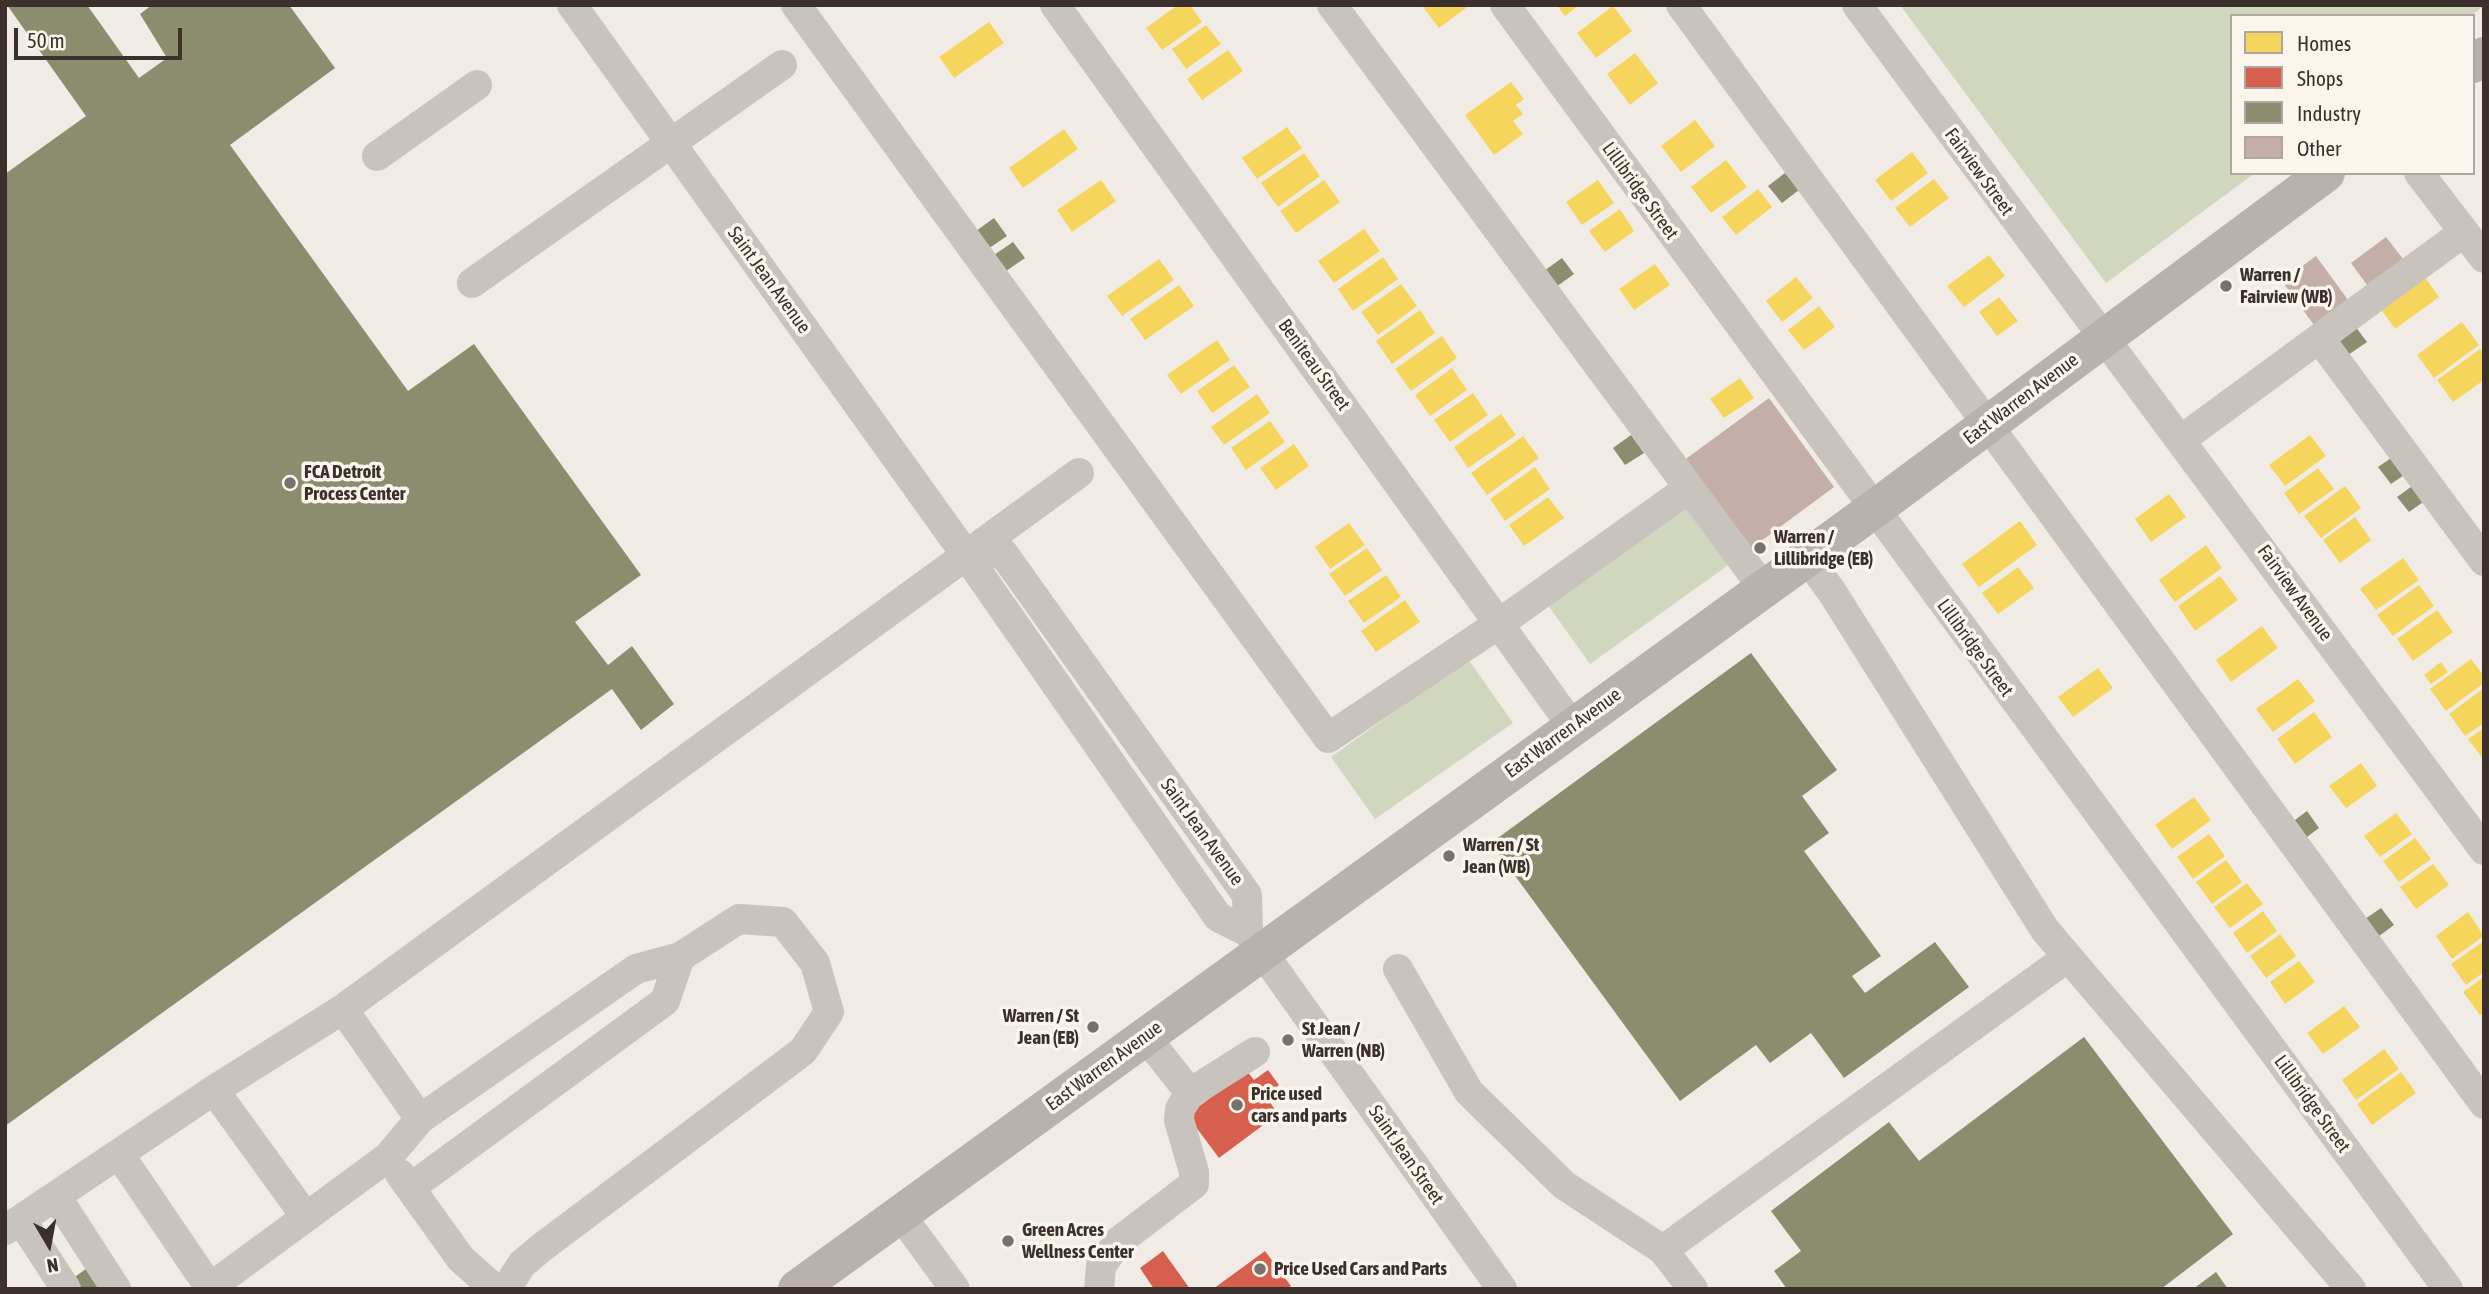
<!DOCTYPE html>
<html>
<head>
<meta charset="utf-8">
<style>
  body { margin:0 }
  #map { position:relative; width:2489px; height:1294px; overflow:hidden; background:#f0ebe5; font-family:"Asap Condensed",sans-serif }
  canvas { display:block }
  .frame { position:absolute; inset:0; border:7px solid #3b302b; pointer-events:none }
  .legend { position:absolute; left:2230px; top:14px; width:245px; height:161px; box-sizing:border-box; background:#fbf5ee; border:2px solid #aea6a0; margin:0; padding:9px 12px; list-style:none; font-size:21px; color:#3b302b }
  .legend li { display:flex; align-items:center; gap:14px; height:35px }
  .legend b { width:35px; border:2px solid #aea6a0 }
  .north { position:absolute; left:14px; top:1210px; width:70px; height:70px; -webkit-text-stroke:5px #fbf5ee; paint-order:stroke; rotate:170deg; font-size:19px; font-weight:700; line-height:28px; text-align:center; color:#3b302b }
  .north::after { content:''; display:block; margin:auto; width:24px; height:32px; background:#3b302b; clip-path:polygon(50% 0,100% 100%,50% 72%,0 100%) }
  .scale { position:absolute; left:14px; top:28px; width:168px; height:32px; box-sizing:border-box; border:4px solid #3b302b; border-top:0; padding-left:9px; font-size:21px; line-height:24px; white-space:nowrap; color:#3b302b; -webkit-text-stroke:5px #fbf5ee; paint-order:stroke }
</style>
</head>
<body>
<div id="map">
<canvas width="2489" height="1294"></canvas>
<div class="frame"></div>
<ul class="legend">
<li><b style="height:19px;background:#f6d55c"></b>Homes</li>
<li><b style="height:19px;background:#d6604d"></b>Shops</li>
<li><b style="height:19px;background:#8c8c6e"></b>Industry</li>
<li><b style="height:19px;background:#c3afa7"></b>Other</li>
</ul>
<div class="north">N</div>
<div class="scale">50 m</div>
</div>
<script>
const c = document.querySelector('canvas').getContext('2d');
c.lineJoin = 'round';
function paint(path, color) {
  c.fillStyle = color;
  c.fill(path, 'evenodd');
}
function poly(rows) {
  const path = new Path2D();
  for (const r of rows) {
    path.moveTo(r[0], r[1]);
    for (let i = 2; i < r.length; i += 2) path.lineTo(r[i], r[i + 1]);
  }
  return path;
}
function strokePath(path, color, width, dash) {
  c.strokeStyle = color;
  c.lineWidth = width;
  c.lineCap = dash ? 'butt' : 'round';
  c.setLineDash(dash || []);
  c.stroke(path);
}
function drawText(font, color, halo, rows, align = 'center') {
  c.font = font + ' "Asap Condensed",sans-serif';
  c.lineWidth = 7;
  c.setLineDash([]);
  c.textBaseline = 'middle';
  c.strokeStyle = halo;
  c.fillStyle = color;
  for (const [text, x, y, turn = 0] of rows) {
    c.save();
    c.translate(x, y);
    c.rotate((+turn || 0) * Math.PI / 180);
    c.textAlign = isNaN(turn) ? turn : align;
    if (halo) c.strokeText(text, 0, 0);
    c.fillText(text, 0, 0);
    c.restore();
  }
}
paint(poly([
  [1900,5,2484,5,2484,6,2470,16,2232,16,2232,173,2255,173,2106,283],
  [1689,499,1734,561,1590,664,1545,601],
  [1468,659,1513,723,1375,819,1331,757]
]), '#d1d6bf');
paint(poly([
  [1178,5,1190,5,1202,22,1162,50,1146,28],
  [1425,5,1470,5,1439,28,1423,7],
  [1557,5,1579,5,1565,16],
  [1613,6,1632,31,1596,58,1577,33],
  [989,22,1004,43,954,78,939,57],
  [1206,25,1221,44,1186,69,1172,49],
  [1228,50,1243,71,1202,100,1187,79],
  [1635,53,1658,83,1630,105,1607,74],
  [1511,82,1524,99,1516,105,1523,114,1513,121,1523,134,1494,155,1465,115],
  [1695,120,1715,146,1681,172,1661,146],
  [1287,127,1302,148,1257,179,1242,158],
  [1064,129,1078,149,1023,188,1009,168],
  [1912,152,1928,173,1891,201,1875,180],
  [1304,153,1320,176,1278,207,1261,183],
  [1726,160,1747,187,1711,213,1691,187],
  [1934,179,1949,198,1910,227,1895,208],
  [1101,180,1116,201,1072,232,1057,210],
  [1324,180,1340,202,1296,233,1280,211],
  [1598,180,1614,203,1582,225,1566,202],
  [1758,189,1772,207,1736,235,1722,217],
  [1620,209,1634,231,1605,252,1589,231],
  [1364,229,1380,251,1334,283,1318,261],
  [1989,255,2005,276,1964,307,1947,286],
  [1383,257,1398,279,1353,311,1338,289],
  [1159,259,1174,280,1122,316,1107,296],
  [1655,264,1670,285,1634,310,1619,289],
  [2424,276,2439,297,2395,329,2380,308],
  [1796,277,1813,298,1782,322,1766,301],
  [1401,284,1417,306,1378,335,1361,312],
  [1179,285,1194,306,1145,340,1130,319],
  [1999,297,2018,321,1997,336,1979,312],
  [1819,306,1835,327,1804,350,1788,330],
  [1420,310,1435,333,1392,364,1376,341],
  [2462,322,2479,345,2434,378,2417,355],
  [1442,336,1457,358,1411,391,1395,369],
  [1217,340,1230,360,1181,394,1167,375],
  [2480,349,2484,353,2484,380,2453,402,2437,380],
  [1234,365,1250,387,1212,413,1197,391],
  [1452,368,1467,390,1430,416,1415,395],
  [1740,378,1754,398,1724,418,1710,399],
  [1473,393,1488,415,1450,442,1434,420],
  [1257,394,1270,413,1224,445,1211,427],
  [1501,414,1516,435,1468,468,1454,447],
  [1270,421,1285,442,1246,470,1231,448],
  [2310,435,2326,456,2285,486,2269,465],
  [1523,436,1539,458,1487,495,1471,473],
  [1294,444,1309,466,1276,490,1260,468],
  [1535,467,1550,489,1505,521,1490,499],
  [2318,468,2334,489,2299,514,2284,493],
  [2345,486,2361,508,2321,538,2304,516],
  [2169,494,2186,517,2151,542,2135,519],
  [1548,497,1564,518,1524,546,1509,525],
  [2355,517,2371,540,2340,563,2323,540],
  [2020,521,2037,545,1979,587,1962,564],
  [1349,523,1365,545,1330,569,1315,547],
  [2206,545,2222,568,2175,602,2159,580],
  [1367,548,1382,570,1345,596,1329,574],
  [2403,558,2419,580,2376,610,2360,589],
  [2018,567,2034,588,1998,614,1982,593],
  [1386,575,1401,597,1364,623,1348,601],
  [2220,576,2238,600,2195,631,2178,606],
  [2419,585,2434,606,2393,636,2377,615],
  [1405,600,1420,622,1376,652,1361,631],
  [2437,610,2453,632,2413,661,2397,639],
  [2262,626,2278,648,2231,682,2216,660],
  [2471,659,2484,676,2484,683,2446,711,2430,689],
  [2441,662,2448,672,2431,684,2424,675],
  [2098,668,2113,688,2073,717,2058,697],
  [2298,679,2315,701,2273,732,2256,709],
  [2484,688,2484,723,2465,736,2449,714],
  [2314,712,2332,737,2295,764,2277,739],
  [2484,728,2484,760,2468,739],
  [2361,763,2377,786,2346,808,2329,786],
  [2194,797,2211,820,2172,849,2155,825],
  [2396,813,2412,834,2380,857,2364,836],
  [2209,834,2225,856,2193,879,2177,857],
  [2415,838,2431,859,2399,882,2383,861],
  [2226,860,2242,882,2212,904,2196,882],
  [2433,864,2449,885,2416,909,2400,887],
  [2247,883,2263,904,2230,928,2214,907],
  [2263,911,2277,931,2247,953,2233,933],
  [2468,912,2484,936,2452,959,2436,936],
  [2280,934,2296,956,2266,978,2250,956],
  [2484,941,2484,972,2466,985,2451,964],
  [2299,961,2315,982,2285,1004,2270,982],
  [2484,977,2484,1012,2480,1015,2463,992],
  [2344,1006,2360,1027,2323,1054,2307,1033],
  [2384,1049,2399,1069,2356,1100,2342,1080],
  [2401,1072,2416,1093,2372,1125,2357,1104]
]), '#f6d55c');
paint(poly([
  [1268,1070,1279,1085,1265,1095,1278,1114,1219,1158,1187,1115,1247,1071,1254,1080],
  [1163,1251,1190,1289,1154,1289,1140,1268],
  [1265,1251,1291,1286,1287,1289,1213,1289]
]), '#d6604d');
paint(poly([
  [7,5,87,5,139,78,167,58,140,14,152,5,289,5,335,68,230,145,408,391,474,344,641,575,575,622,608,665,632,646,674,704,641,730,612,689,5,1126,5,174,86,116],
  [1785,173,1799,190,1782,203,1768,186],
  [994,218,1007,236,988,249,976,231],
  [1013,242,1025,258,1006,271,994,255],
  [1562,258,1574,274,1556,287,1544,271],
  [2355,326,2367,342,2348,355,2336,340],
  [1631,435,1644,453,1625,465,1613,448],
  [2397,454,2410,471,2391,484,2378,467],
  [2415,484,2426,500,2409,512,2397,497],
  [1751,653,1837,770,1802,796,1829,833,1804,851,1881,956,1852,976,1865,993,1935,942,1969,987,1844,1078,1811,1033,1770,1063,1756,1045,1680,1101,1491,843],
  [2307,811,2319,828,2303,840,2291,823],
  [2381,908,2394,925,2375,939,2362,921],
  [2084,1037,2233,1234,2161,1289,1787,1289,1774,1271,1801,1251,1771,1211,1889,1122,1919,1161],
  [90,1266,106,1289,79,1289,72,1279],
  [2216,1272,2228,1289,2193,1289]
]), '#8c8c6e');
paint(poly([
  [2386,237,2403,259,2367,285,2351,263],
  [2316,256,2348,300,2314,325,2282,281],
  [1769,398,1834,487,1749,550,1683,461]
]), '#c3afa7');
strokePath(poly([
  [572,5,966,555,1218,917,1248,932,1502,1289],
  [796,5,1328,738,1500,623,1689,488],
  [1055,5,1572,726],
  [1332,5,1764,589],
  [1505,5,2448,1289],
  [1681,5,2484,1104],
  [1857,5,2484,850],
  [377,156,477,85],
  [2419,173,2484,258],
  [472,283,782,65],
  [2320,339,2484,561],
  [2182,439,2464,232],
  [966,555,1003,553,1247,895,1248,932],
  [1807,558,1832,592,2045,930,2351,1289],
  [1398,969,1469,1092,1564,1185,1663,1250,1693,1289],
  [343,1009,420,1119],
  [1145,1036,1190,1093,1255,1052],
  [214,1090,306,1217],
  [119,1154,210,1288],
  [400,1174,461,1259,495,1289],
  [410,1188,665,1001,680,957],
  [56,1196,116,1289],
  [900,1214,955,1289],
  [21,1220,66,1289],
  [5,1230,214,1090,343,1009,1079,473],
  [1663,1250,2068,957],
  [208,1289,388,1157,420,1119,636,969,680,957,739,919,783,922,815,963,829,1012,803,1051,541,1248,522,1264,506,1289],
  [1099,1289,1101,1266,1118,1242,1194,1184,1194,1172,1179,1120,1180,1109,1190,1093]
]), '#c9c3be', 30);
strokePath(poly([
  [2473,64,2484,56],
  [797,1289,1873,510,2326,173]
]), '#b8b1ad', 38);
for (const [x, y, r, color] of [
  [2226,286,7,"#7a716c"],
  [290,483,7,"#7a716c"],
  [1760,548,7,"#7a716c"],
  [1449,856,7,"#7a716c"],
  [1093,1027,7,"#7a716c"],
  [1288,1040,7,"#7a716c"],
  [1237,1105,7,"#7a716c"],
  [1008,1241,7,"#7a716c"],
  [1260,1269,7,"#7a716c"]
]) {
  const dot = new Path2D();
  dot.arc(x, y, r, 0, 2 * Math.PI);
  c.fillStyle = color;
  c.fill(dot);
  strokePath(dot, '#fbf5ee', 2.5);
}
drawText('19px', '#3b302b', '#fbf5ee', [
  ["Fairview Street",1979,172,54],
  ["Lillibridge Street",1640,191,54],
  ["Saint Jean Avenue",769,280,54],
  ["Beniteau Street",1314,365,54],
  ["East Warren Avenue",2021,399,-37],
  ["Fairview Avenue",2295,593,54],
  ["Lillibridge Street",1975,648,54],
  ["East Warren Avenue",1563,733,-36],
  ["Saint Jean Avenue",1202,832,54],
  ["East Warren Avenue",1104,1066,-36],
  ["Lillibridge Street",2312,1104,54],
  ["Saint Jean Street",1406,1155,55]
]);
drawText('bold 19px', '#3b302b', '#fbf5ee', [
  ["Warren /",2240,275],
  ["Fairview (WB)",2240,297],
  ["FCA Detroit",304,472],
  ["Process Center",304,494],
  ["Warren /",1774,537],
  ["Lillibridge (EB)",1774,559],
  ["Warren / St",1463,845],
  ["Jean (WB)",1463,867],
  ["Warren / St",1079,1016,"right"],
  ["Jean (EB)",1079,1038,"right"],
  ["St Jean /",1302,1029],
  ["Warren (NB)",1302,1051],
  ["Price used",1251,1094],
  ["cars and parts",1251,1116],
  ["Green Acres",1022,1230],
  ["Wellness Center",1022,1252],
  ["Price Used Cars and Parts",1274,1269]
], 'left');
</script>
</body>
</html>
